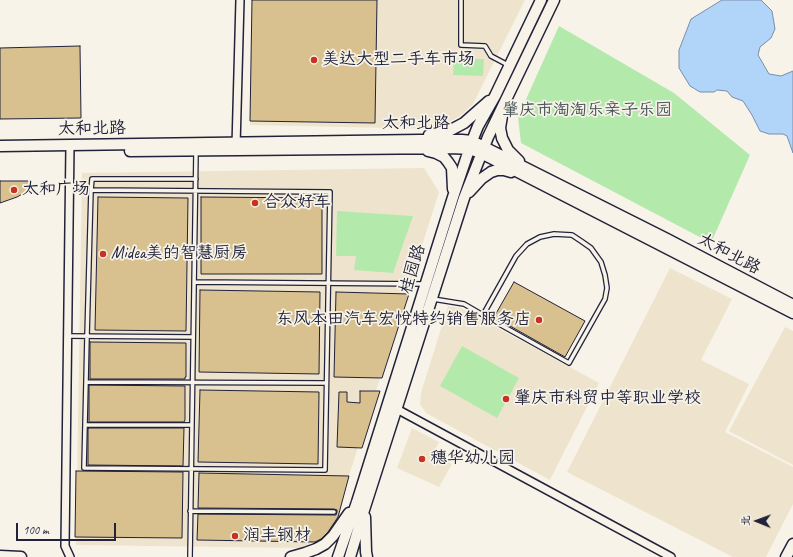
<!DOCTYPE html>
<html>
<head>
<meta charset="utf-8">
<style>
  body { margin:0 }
  #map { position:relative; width:793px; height:557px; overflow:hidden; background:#f7f3e8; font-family:Caveat,"LXGW WenKai TC",sans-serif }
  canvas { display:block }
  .north { position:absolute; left:737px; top:501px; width:40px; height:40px; -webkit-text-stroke:3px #f7f3e8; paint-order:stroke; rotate:271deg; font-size:11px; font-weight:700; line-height:16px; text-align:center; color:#22223b }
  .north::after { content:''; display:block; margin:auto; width:14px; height:18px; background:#22223b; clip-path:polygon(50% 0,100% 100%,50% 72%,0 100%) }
  .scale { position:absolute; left:16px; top:523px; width:100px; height:18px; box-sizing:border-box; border:2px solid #22223b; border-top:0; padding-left:5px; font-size:12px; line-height:14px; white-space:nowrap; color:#22223b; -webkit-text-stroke:3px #f7f3e8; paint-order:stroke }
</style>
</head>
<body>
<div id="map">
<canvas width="793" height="557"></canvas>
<div class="north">北</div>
<div class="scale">100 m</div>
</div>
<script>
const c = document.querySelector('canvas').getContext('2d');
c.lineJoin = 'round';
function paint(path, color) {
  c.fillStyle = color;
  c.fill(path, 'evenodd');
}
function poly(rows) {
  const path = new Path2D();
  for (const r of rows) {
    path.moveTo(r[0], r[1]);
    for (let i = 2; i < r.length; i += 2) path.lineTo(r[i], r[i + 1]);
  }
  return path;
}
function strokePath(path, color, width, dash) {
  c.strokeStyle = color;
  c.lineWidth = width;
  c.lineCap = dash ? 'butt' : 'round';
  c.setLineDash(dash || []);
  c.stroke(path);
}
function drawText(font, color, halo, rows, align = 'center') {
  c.font = font + ' Caveat,"LXGW WenKai TC",sans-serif';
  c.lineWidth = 3.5;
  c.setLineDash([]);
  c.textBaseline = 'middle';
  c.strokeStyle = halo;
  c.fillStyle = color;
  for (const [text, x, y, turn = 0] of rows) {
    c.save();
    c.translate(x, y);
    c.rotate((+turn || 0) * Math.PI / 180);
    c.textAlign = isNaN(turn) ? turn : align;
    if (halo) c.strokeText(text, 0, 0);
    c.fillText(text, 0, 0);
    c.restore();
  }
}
paint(poly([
  [252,0,525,0,473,104,460,116,436,129,250,125],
  [424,168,439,192,334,523,328,534,302,548,76,545,82,173],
  [670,268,732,299,701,360,749,384,725,432,793,467,793,504,766,557,733,557,567,472],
  [448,306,461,308,599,383,550,480,426,413,420,404,421,393],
  [785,327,793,331,793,465,729,431],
  [412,428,439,442,433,454,452,464,439,487,397,468]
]), '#eee4cd');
paint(poly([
  [559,26,674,93,750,155,711,243,521,143,518,117],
  [454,59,484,59,483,76,453,75],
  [337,211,413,216,393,273,354,270,356,256,336,256],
  [462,346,519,378,497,418,440,386]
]), '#b3eaac');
const water = poly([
  [722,0,761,0,772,11,775,29,771,38,760,47,758,55,769,74,781,76,793,71,793,153,787,136,783,134,769,134,760,131,752,115,743,101,732,97,727,91,717,90,714,92,700,92,690,86,679,68,679,50,691,19,722,0]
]);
paint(water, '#b1d4f9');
strokePath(water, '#788dad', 1);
const building = poly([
  [252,0,377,0,375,123,250,121,252,0],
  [80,46,81,118,0,119,0,48,80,46],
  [0,181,30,181,31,184,30,187,26,192,17,197,0,203,0,181],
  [98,197,188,198,186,331,95,330,98,197],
  [201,197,322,198,322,274,201,274,201,197],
  [514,282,585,321,565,357,494,317,514,282],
  [200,290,320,292,319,374,199,372,200,290],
  [336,292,409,294,382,378,334,377,336,292],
  [90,342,186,343,186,377,185,377,185,379,90,379,90,342],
  [89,385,185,386,185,420,184,422,89,422,89,385],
  [200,390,319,392,318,464,198,462,200,390],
  [360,391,380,391,362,448,337,447,339,392,347,392,347,402,360,403,360,391],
  [89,428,184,428,183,466,88,465,88,429,89,428],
  [76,471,183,472,182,538,75,537,76,471],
  [199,473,349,476,338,517,328,532,321,539,315,542,197,540,198,514,334,515,336,515,337,512,337,510,334,509,198,508,199,473]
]);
paint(building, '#d8c08f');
strokePath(building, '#22223b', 1);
const lane = poly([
  [461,0,461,45,485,46,491,56,508,65],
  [91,190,330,192,325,470,84,468,86,382,87,336,91,190,92,179,196,179],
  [194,282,425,284],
  [433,299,464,304,483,315,569,363,605,299,607,288,605,275,601,262,591,248,581,241,572,235,554,234,540,237,527,244,516,256,483,315],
  [68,336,193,337],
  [86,382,326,383],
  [85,425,192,425],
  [190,511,334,512],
  [190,557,196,152]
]);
const street = poly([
  [70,145,65,546,70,557],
  [236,146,240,0],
  [393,407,671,557]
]);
const secondary = poly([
  [502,116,500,128,502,138,508,150,519,161],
  [429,135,447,132,464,123,489,101],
  [0,146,420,140,462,140,472,141,667,239,793,305],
  [130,151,452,148,469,149,481,153,793,313],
  [428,151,436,153,444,157,448,162,452,168,453,189],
  [469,192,481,179,491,172,497,170,504,170,511,172],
  [365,517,366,552,367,557],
  [0,556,21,557],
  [291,557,305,553,316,549,325,544,333,536,349,513],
  [338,557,357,502,454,194,472,141,478,126,495,96,541,0],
  [350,557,364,510,464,198,488,137,554,0],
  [786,557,793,544]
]);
strokePath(lane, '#22223b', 6);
strokePath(street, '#22223b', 10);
strokePath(secondary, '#22223b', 13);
strokePath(lane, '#f7f3e8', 3.5);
strokePath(street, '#f7f3e8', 7);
strokePath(secondary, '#f7f3e8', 10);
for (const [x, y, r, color] of [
  [314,60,4,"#c8321e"],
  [14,190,4,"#c8321e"],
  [255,203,4,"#c8321e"],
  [103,254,4,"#c8321e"],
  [539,320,4,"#c8321e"],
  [506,399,4,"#c8321e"],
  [422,459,4,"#c8321e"],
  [235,536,4,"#c8321e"]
]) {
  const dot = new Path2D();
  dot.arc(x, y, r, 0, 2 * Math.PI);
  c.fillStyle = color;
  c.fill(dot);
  strokePath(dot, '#f7f3e8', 1.5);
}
drawText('17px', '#22223b', '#f7f3e8', [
  ["美达大型二手车市场",322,60],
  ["太和广场",22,190],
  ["合众好车",263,203],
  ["Midea美的智慧厨房",111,254],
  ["东风本田汽车宏悦特约销售服务店",531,320,"right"],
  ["肇庆市科贸中等职业学校",514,399],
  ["穗华幼儿园",430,459],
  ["润丰钢材",243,536]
], 'left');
drawText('17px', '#465457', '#f7f3e8', [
  ["肇庆市淘淘乐亲子乐园",587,111]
]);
drawText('17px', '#22223b', '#f7f3e8', [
  ["太和北路",416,124],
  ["太和北路",92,129,-1],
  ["太和北路",729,254,28],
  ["桂园路",413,269,-73]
]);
</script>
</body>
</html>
